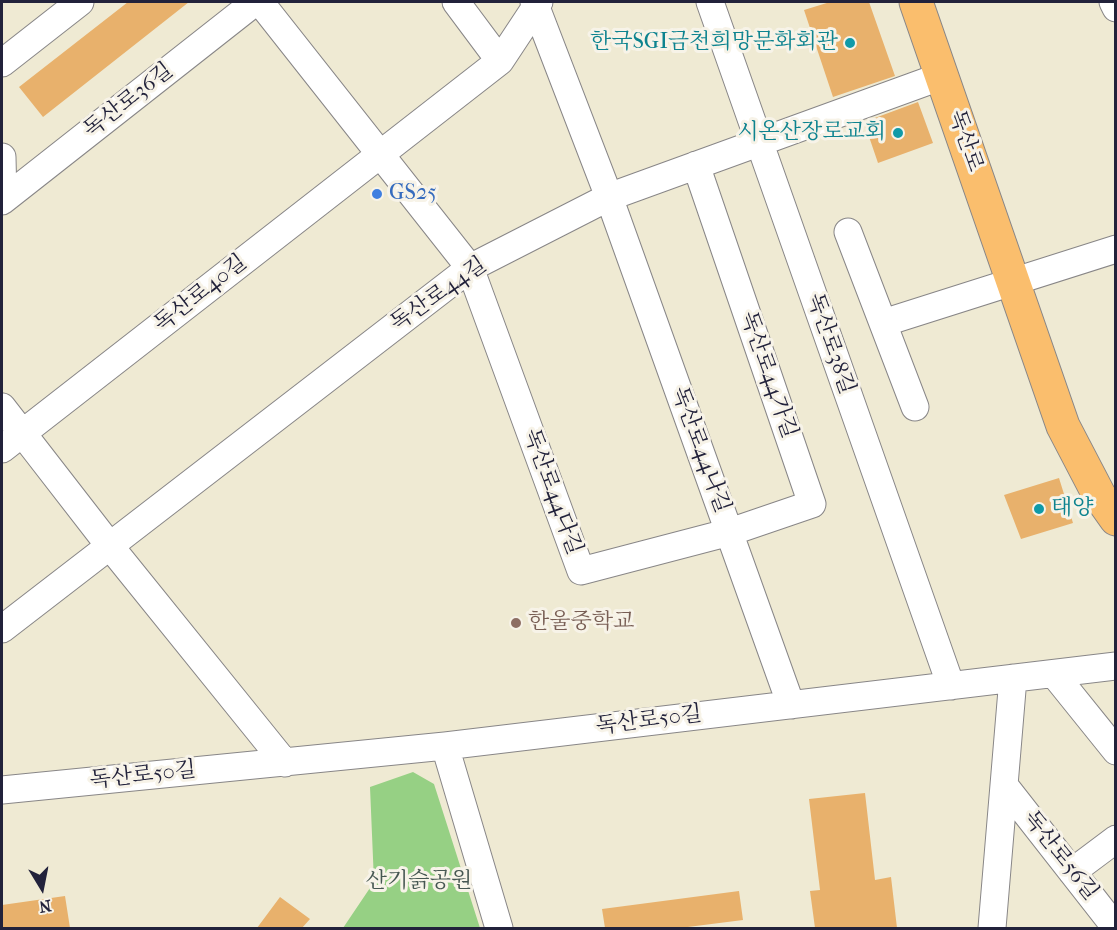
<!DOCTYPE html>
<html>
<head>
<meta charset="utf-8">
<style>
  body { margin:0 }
  #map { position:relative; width:1117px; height:930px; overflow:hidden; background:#efead3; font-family:"IM FELL French Canon",serif }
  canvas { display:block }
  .frame { position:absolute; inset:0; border:3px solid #22223b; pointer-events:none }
  .north { position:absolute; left:12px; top:858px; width:60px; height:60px; -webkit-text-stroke:4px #f7f3e8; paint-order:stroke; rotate:170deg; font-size:16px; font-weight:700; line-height:24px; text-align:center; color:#22223b }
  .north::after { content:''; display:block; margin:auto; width:21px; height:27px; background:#22223b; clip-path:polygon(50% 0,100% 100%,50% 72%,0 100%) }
</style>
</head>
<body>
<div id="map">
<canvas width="1117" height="930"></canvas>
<div class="frame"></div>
<div class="north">N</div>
</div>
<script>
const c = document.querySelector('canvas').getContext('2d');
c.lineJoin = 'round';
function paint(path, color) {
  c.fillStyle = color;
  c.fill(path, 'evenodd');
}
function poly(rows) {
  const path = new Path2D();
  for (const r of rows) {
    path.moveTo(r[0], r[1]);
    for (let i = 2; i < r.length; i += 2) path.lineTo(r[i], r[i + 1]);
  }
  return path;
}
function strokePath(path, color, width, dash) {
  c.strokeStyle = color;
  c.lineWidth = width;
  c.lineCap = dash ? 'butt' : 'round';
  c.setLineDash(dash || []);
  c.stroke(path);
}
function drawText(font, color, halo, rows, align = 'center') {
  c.font = font + ' "IM FELL French Canon","Noto Serif KR",serif';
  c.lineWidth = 6;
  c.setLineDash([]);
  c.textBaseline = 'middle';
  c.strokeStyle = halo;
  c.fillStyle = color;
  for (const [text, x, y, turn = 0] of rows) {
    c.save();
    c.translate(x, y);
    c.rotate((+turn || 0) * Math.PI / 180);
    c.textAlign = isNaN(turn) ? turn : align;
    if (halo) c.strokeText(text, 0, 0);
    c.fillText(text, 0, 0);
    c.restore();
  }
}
paint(poly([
  [413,772,434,784,480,928,343,928,374,882,370,787]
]), '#96d084');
paint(poly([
  [128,2,189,2,43,117,19,87],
  [830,2,869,2,895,76,833,97,804,10],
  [918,102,933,143,878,163,864,122],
  [1059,478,1073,523,1021,539,1004,495],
  [865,793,875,880,891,877,897,928,815,928,810,891,820,890,809,799],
  [739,891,743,920,680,928,605,928,602,909],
  [65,896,70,928,2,928,2,905],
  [280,897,310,919,302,928,257,928]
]), '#e8b16c');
const minor = poly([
  [260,2,470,268,581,571,730,532,812,504,696,165],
  [456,2,500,61],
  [534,2,609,197,791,705],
  [710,2,951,686],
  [1113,2,1116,8],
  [2,63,80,2],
  [2,157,3,200],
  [2,201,255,2],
  [848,232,915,407],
  [883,323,1116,249],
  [2,407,109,545,285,763],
  [2,449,500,61,539,2],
  [2,629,470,268,609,197,942,76],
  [1054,674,1116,751],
  [445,746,499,928],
  [1004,785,1116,928],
  [2,790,445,746,1116,666],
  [1072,872,1116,839],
  [992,928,1013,678]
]);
const major = poly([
  [916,2,1063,426,1099,495,1116,519]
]);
strokePath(minor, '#888687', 29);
strokePath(major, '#888687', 35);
strokePath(minor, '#fff', 27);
strokePath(major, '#fabe6d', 33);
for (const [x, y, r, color] of [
  [850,43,6,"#0f9aa8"],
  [898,133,6,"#0f9aa8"],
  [377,194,6,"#3f7fe0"],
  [1039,509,6,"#0f9aa8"],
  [516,623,6,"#8d6e63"]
]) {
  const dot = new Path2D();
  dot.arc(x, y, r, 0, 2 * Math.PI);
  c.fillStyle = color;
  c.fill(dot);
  strokePath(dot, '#f7f3e8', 2);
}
drawText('22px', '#0d838f', '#f7f3e8', [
  ["한국SGI금천희망문화회관",838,43],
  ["시온산장로교회",886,133],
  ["태양",1051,509,"left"]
], 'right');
drawText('22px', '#22223b', '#f7f3e8', [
  ["독산로36길",129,101,-38],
  ["독산로",965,141,71],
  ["독산로40길",201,294,-38],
  ["독산로44길",439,295,-35],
  ["독산로38길",830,344,71],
  ["독산로44가길",768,375,71],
  ["독산로44나길",700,450,70],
  ["독산로44다길",552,492,70],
  ["독산로50길",649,721,-7],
  ["독산로50길",143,776,-6],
  ["독산로56길",1060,856,52]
]);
drawText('22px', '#366cbe', '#f7f3e8', [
  ["GS25",389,194]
], 'left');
drawText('22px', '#785e54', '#f7f3e8', [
  ["한울중학교",528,623]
], 'left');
drawText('22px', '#455651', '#f7f3e8', [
  ["산기슭공원",419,882]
]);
</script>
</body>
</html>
